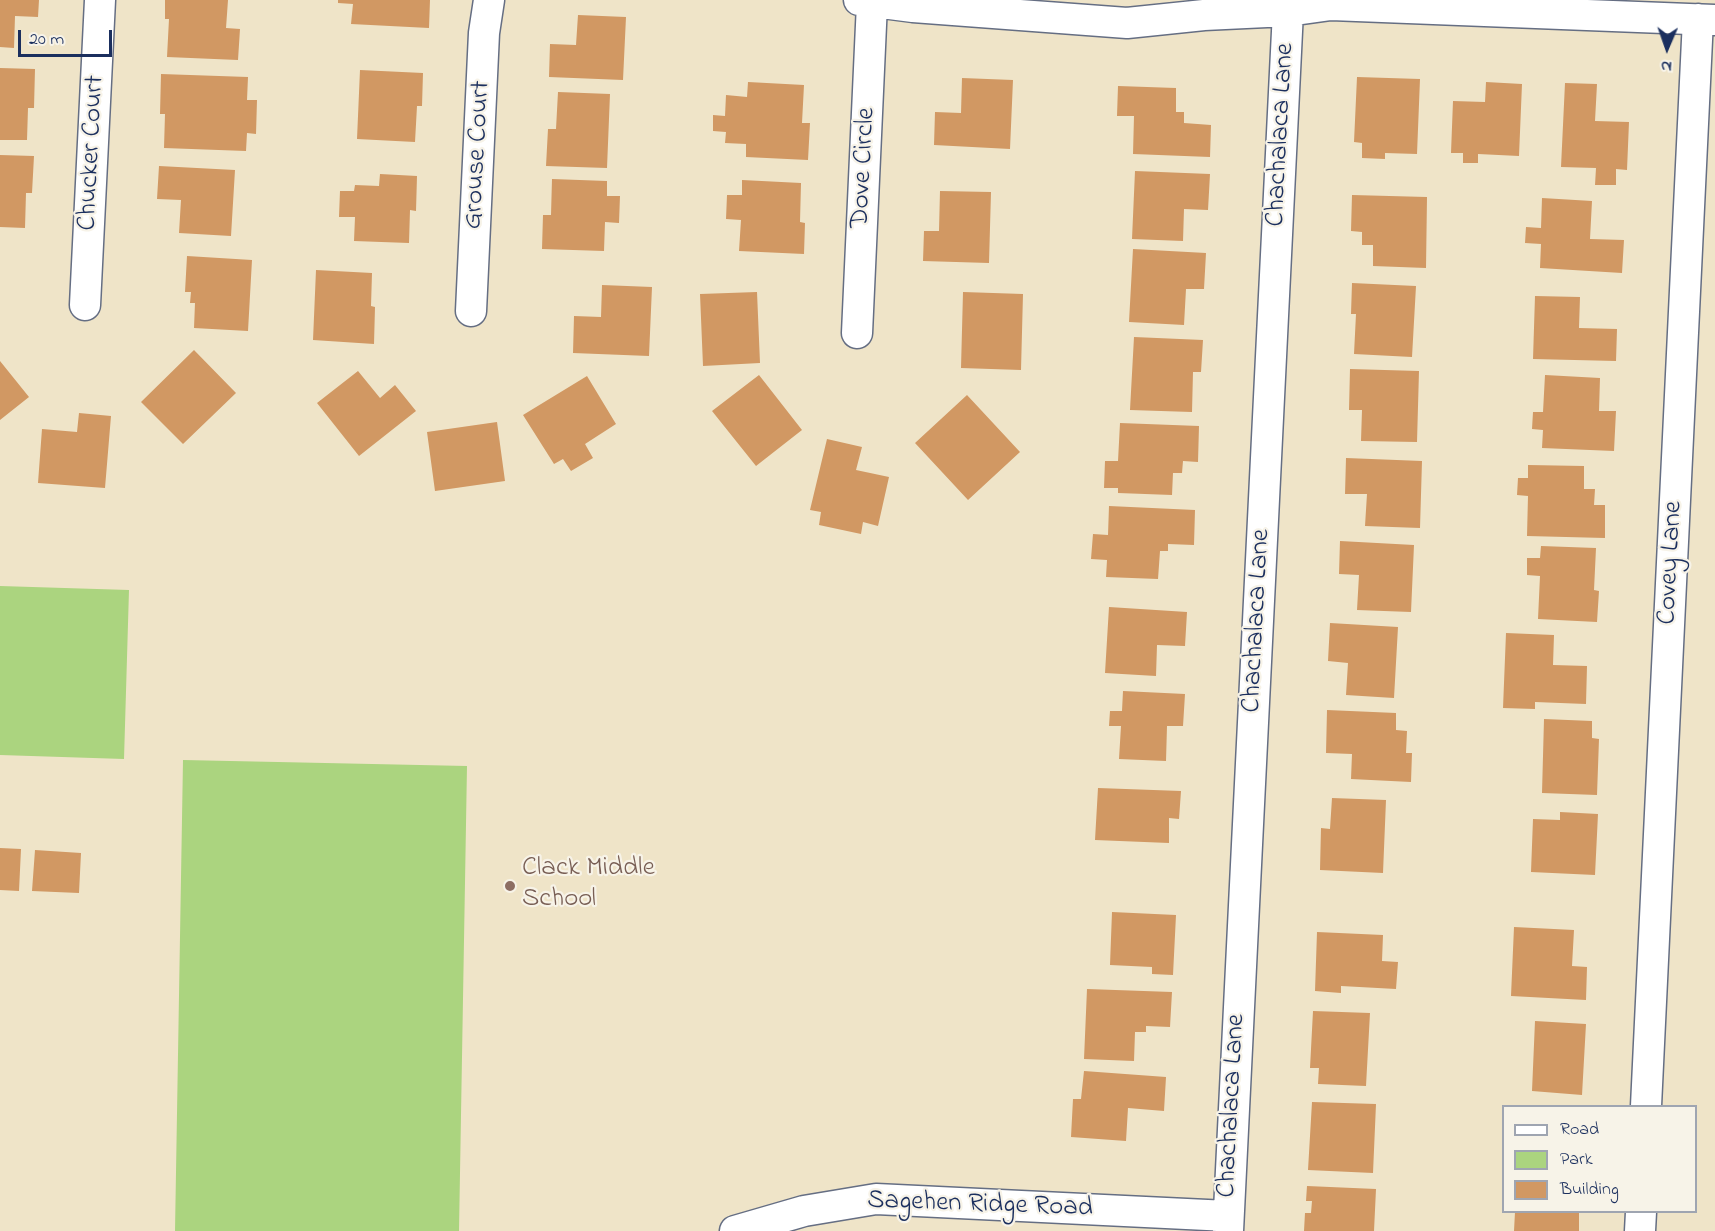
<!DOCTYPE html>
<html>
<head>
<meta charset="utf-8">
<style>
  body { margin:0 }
  #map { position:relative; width:1715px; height:1231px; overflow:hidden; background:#efe4c8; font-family:"Indie Flower",sans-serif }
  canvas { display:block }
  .legend { position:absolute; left:1502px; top:1105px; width:195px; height:108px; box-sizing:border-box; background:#f7f3e8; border:2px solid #9fa5b1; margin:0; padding:8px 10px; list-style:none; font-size:18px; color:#1b2f5e }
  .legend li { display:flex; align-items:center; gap:12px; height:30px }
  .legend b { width:30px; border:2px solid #9fa5b1 }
  .north { position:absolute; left:1637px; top:18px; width:60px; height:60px; -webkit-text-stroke:4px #f7f3e8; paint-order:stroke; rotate:182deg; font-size:16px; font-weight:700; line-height:24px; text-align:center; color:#1b2f5e }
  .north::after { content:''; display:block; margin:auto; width:21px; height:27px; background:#1b2f5e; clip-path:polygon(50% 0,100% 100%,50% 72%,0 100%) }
  .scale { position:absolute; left:18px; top:30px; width:94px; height:27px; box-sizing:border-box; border:3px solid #1b2f5e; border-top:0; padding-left:8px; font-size:18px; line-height:21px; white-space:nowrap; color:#1b2f5e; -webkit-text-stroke:4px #f7f3e8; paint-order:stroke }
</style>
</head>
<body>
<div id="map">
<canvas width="1715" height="1231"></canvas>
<ul class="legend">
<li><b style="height:8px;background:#fff"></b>Road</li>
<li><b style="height:16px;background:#abd47f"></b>Park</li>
<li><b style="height:16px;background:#d19863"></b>Building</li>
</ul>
<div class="north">N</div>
<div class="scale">20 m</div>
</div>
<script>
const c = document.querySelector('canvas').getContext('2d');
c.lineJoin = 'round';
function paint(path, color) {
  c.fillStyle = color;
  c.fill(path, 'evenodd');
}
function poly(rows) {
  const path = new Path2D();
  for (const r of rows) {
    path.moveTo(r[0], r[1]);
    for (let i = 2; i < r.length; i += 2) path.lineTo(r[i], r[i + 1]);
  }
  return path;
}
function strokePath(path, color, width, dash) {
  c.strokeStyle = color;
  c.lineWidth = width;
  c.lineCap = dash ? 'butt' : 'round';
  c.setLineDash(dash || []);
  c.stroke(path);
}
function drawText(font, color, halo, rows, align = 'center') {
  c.font = font + ' "Indie Flower",sans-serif';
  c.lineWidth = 4.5;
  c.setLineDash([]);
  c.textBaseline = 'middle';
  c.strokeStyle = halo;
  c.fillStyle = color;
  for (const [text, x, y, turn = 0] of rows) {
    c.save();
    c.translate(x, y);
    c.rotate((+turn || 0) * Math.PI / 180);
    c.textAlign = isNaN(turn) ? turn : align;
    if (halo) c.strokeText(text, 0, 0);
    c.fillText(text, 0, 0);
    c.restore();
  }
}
paint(poly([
  [0,586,129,590,124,759,0,755],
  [183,760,467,766,459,1231,175,1231]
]), '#abd47f');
paint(poly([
  [0,0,39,0,38,17,15,16,14,48,0,47],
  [165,0,228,0,226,28,240,29,238,60,167,57,169,19,165,19],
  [338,0,430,0,429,28,351,24,353,4,338,3],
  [578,15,626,17,623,80,549,77,550,44,576,45],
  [0,68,35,69,34,108,28,108,27,140,0,140],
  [360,70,423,73,422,106,417,106,415,142,357,139],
  [161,74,248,77,247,100,257,100,256,134,247,133,246,151,164,148,165,114,160,114],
  [1357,77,1420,79,1417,154,1385,153,1385,159,1362,158,1362,143,1354,142],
  [962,78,1013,80,1010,149,934,145,935,112,961,113],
  [748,82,804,85,802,123,810,123,808,160,746,157,746,144,725,143,726,132,713,131,713,115,725,116,726,95,747,97],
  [1486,82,1522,84,1519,156,1478,154,1478,163,1463,163,1463,153,1451,153,1453,101,1485,102],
  [1565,83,1597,84,1595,121,1629,122,1627,170,1616,169,1616,185,1595,185,1596,168,1561,167],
  [1118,86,1176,88,1176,112,1184,112,1184,123,1211,125,1210,157,1133,154,1134,116,1117,116],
  [558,92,610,94,607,168,546,166,548,129,556,129],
  [0,155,34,156,32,193,26,193,25,228,0,227],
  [159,166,235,170,231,236,179,233,181,200,157,199],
  [1135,171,1210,174,1208,210,1184,209,1183,241,1132,239],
  [380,174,417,176,416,211,410,210,409,243,354,241,355,217,339,217,340,191,354,191,355,185,379,186],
  [552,179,607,181,607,196,620,196,619,223,605,222,604,251,542,249,543,215,551,215],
  [742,180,801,183,800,222,805,223,804,254,739,251,741,220,726,219,727,195,742,195],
  [940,191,991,192,989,263,923,261,924,231,939,231],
  [1352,195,1427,197,1426,268,1373,266,1373,245,1362,245,1362,232,1351,231],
  [1542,198,1592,201,1590,239,1624,240,1622,273,1540,268,1541,244,1525,243,1526,227,1541,228],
  [1133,249,1206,253,1204,289,1186,289,1184,325,1129,322],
  [187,256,252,260,248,331,194,328,195,303,190,303,191,292,185,292],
  [316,270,372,273,371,306,375,307,374,344,313,340],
  [1352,283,1416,286,1412,357,1354,354,1356,314,1351,314],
  [602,285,652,287,649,356,573,353,574,316,601,317],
  [757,292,760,363,703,366,700,294],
  [963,292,1023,294,1021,370,961,368],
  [1535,296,1580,297,1579,328,1617,329,1616,361,1533,359],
  [1134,337,1203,340,1201,372,1193,372,1192,412,1130,410],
  [194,350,236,393,183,444,141,402],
  [0,361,29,397,0,420],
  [1350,369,1419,371,1417,442,1361,441,1362,410,1349,410],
  [358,371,380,398,395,385,416,411,359,456,317,403],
  [759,375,802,430,756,466,712,411],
  [1545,375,1600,378,1599,411,1616,411,1614,451,1542,448,1543,430,1532,429,1533,412,1543,412],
  [587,376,616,424,585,444,593,458,571,471,563,459,554,464,523,415],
  [967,395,1020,452,968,500,915,443],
  [79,413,111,416,105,488,38,483,42,429,77,432],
  [497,422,505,481,435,491,427,432],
  [1120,423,1199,426,1198,462,1183,461,1182,473,1173,473,1172,495,1118,493,1118,488,1104,488,1105,461,1118,461],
  [827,439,862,447,856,470,889,477,878,526,863,522,861,534,819,525,821,512,810,510],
  [1346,458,1422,461,1420,528,1365,526,1367,494,1345,494],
  [1528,465,1584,466,1584,489,1595,489,1594,505,1605,505,1605,538,1527,536,1528,496,1517,495,1518,478,1528,478],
  [1109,506,1195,510,1194,545,1168,544,1168,551,1160,551,1158,579,1106,577,1107,560,1091,559,1093,534,1108,535],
  [1340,541,1414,545,1411,612,1357,610,1359,575,1339,574],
  [1541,546,1596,548,1594,590,1599,591,1597,622,1538,619,1540,576,1527,575,1527,558,1540,558],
  [1109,607,1187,612,1185,646,1157,645,1156,676,1105,673],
  [1330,623,1398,627,1394,698,1346,695,1348,663,1328,661],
  [1506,633,1554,635,1553,665,1587,666,1586,704,1535,702,1535,709,1503,708],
  [1123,691,1185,694,1183,726,1167,726,1166,761,1119,759,1121,726,1109,726,1110,711,1122,711],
  [1327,710,1396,713,1396,730,1407,731,1406,753,1412,753,1411,782,1351,779,1352,754,1326,753],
  [1544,719,1592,721,1592,738,1599,739,1597,795,1542,793],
  [1098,788,1181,791,1179,819,1169,818,1169,843,1095,840],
  [1332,798,1386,800,1383,873,1320,870,1321,828,1330,829],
  [1560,812,1598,814,1595,875,1531,872,1533,819,1560,820],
  [0,848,21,849,19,891,0,890],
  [35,850,81,853,79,893,32,891],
  [1112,912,1176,915,1173,975,1152,974,1152,967,1110,965],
  [1514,927,1574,930,1572,966,1587,967,1586,1000,1511,996],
  [1317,932,1383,935,1382,961,1398,962,1396,989,1341,986,1341,993,1315,991],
  [1087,989,1172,992,1170,1027,1146,1026,1146,1032,1135,1032,1134,1061,1084,1059],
  [1313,1011,1370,1013,1366,1086,1318,1084,1319,1068,1310,1068],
  [1535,1021,1586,1024,1582,1095,1532,1091],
  [1084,1071,1166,1077,1164,1111,1128,1108,1126,1141,1071,1137,1073,1099,1081,1099],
  [1312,1102,1376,1104,1373,1173,1308,1170],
  [1307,1186,1376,1189,1374,1231,1304,1231,1305,1213,1311,1213,1312,1201,1306,1201],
  [1515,1212,1579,1212,1579,1231,1514,1231]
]), '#d19863');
const street = poly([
  [859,0,913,7,1127,23,1204,15,1288,11,1331,5,1715,20],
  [85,305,100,0],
  [471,311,484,33,489,0],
  [857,333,872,3],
  [1646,1106,1698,19],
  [735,1231,804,1211,876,1199,1228,1216],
  [1228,1231,1288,11],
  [1640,1231,1641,1212]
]);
strokePath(street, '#656e83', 33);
strokePath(street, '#fff', 30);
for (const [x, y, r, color] of [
  [510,886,6,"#8d6e63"]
]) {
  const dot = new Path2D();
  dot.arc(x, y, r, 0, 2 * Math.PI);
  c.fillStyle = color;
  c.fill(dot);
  strokePath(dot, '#f7f3e8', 2);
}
drawText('27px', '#1b2f5e', '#f7f3e8', [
  ["Chachalaca Lane",1282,135,-87],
  ["Chucker Court",93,153,-87],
  ["Grouse Court",479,155,-87],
  ["Dove Circle",865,168,-87],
  ["Covey Lane",1672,563,-87],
  ["Chachalaca Lane",1258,621,-87],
  ["Chachalaca Lane",1233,1106,-87],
  ["Sagehen Ridge Road",980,1206,2]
]);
drawText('27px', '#785e54', '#f7f3e8', [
  ["Clack Middle",522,870],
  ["School",522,901]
], 'left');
</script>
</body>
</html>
